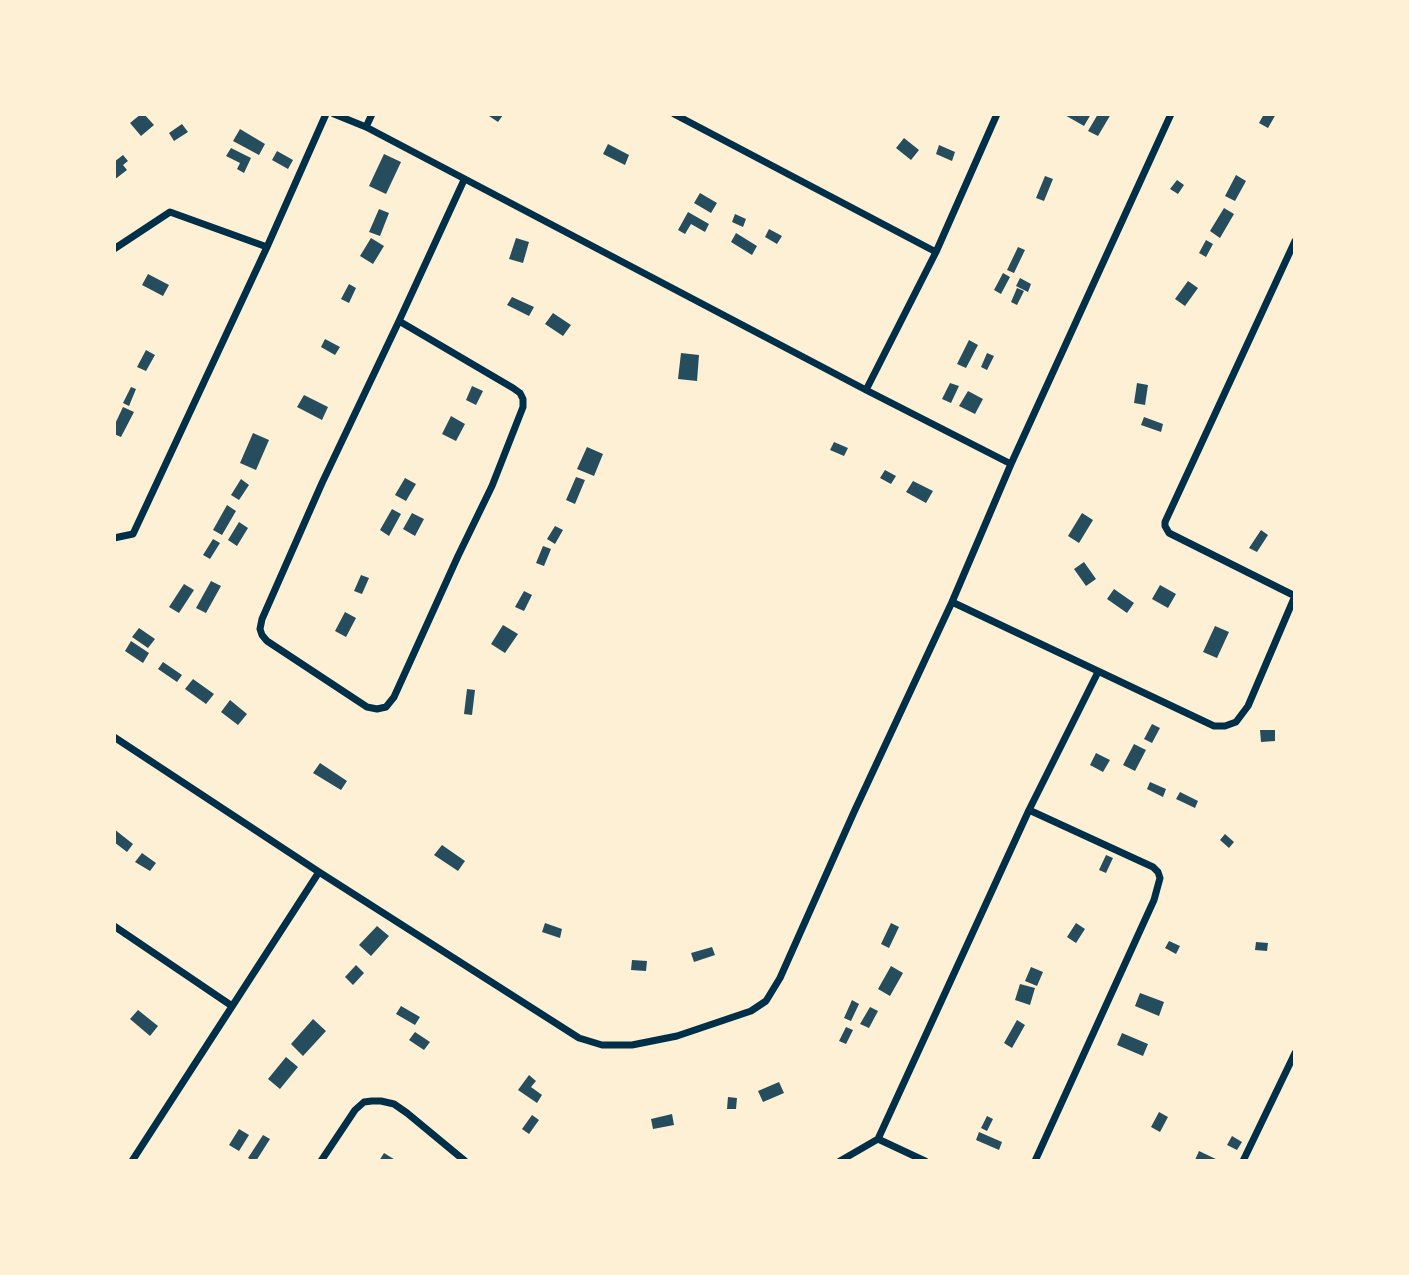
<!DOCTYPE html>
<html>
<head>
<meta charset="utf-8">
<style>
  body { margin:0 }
  #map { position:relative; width:1409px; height:1275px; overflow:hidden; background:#fdf0d5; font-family:"Crimson Pro",serif }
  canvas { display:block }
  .frame { position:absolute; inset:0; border:116px solid #fdf0d5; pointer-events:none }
</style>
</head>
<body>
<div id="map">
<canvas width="1409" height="1275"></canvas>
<div class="frame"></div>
</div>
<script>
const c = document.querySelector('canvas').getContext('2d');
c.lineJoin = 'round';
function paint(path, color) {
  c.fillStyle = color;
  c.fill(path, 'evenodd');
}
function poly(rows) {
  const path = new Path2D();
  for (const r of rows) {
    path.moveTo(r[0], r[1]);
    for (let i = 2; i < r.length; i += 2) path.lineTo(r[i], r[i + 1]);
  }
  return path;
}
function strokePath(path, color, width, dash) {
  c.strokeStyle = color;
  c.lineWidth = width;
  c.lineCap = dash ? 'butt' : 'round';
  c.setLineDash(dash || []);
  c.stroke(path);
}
paint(poly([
  [141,114,144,114,154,125,141,136,130,123],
  [486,114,502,114,503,115,498,122],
  [1063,114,1091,114,1084,126],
  [1098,114,1111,114,1098,136,1088,131],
  [1264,114,1276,114,1268,128,1259,123],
  [182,124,188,132,174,141,169,133],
  [240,129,265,144,259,155,233,141],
  [904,138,919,150,911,160,896,148],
  [608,144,629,155,625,165,603,154],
  [939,145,955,152,952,161,936,154],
  [231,148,251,158,244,173,237,169,240,163,226,156],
  [277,151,293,160,288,169,272,160],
  [384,154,401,162,386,194,369,186],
  [123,155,128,161,123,165,127,170,114,180,114,162],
  [1236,175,1246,181,1235,201,1225,196],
  [1045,176,1053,179,1044,201,1036,198],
  [1177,180,1184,185,1178,194,1170,189],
  [700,193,717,203,711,213,694,203],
  [1224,208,1234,214,1220,238,1210,231],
  [379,209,389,213,380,236,369,232],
  [688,212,709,224,705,232,691,224,685,234,678,230],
  [735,214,746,219,743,227,732,222],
  [769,229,782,236,777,244,765,237],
  [736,233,757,246,752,255,731,242],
  [371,238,384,246,373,264,360,256],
  [516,238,529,242,523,263,509,259],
  [1206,240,1213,244,1206,257,1199,253],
  [1018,247,1025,250,1014,273,1007,270],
  [1003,273,1010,277,1001,294,994,290],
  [148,274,169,285,163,296,142,285],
  [1020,278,1031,284,1028,292,1016,286],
  [1188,281,1198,288,1185,306,1175,299],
  [349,284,356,288,349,303,341,299],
  [1017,288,1024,291,1017,305,1011,302],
  [512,297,534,307,529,316,507,305],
  [553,313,571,325,563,336,545,324],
  [325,339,340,347,335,355,321,347],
  [969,340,978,345,966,368,957,364],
  [146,350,155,355,146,371,137,367],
  [681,353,699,355,697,381,678,379],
  [987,353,994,356,987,370,981,367],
  [950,383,959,386,951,403,942,399],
  [1137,383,1148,385,1145,405,1134,403],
  [472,386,483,391,476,405,466,400],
  [131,387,136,389,129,406,123,403],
  [968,391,983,399,975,414,959,406],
  [304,395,328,407,322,420,297,407],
  [123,407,134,412,121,437,114,434,114,426],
  [451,416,465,424,456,441,442,434],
  [1144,417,1163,424,1161,432,1141,425],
  [253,433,269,440,256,470,240,463],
  [834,442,848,448,844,456,830,450],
  [587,447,603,454,594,476,577,469],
  [885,470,896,476,891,484,880,478],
  [576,477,585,480,575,504,566,500],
  [405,478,416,484,406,501,395,495],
  [241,479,249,485,239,500,231,495],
  [913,481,933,491,926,503,906,492],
  [227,505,236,511,222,535,213,530],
  [392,509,401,514,389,536,380,530],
  [412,513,424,519,415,536,403,529],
  [1082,513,1093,520,1079,543,1068,536],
  [239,522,248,528,237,546,228,540],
  [555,526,563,530,555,544,547,539],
  [1261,530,1268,535,1257,552,1249,548],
  [213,539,220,543,210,559,203,555],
  [543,546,551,549,544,566,536,563],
  [1084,562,1096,579,1086,586,1074,569],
  [361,575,369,578,362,594,354,591],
  [211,581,221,586,206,613,196,608],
  [184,584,194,590,179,613,169,607],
  [1160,585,1176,594,1168,608,1152,599],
  [1114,589,1134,603,1127,613,1107,599],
  [524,591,532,595,524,611,515,607],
  [345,612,356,618,346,637,335,631],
  [503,625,518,634,505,653,491,644],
  [1215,626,1229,632,1217,658,1203,652],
  [139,628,155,639,148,648,132,637],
  [131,641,149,653,143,663,125,651],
  [163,662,182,675,177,682,158,669],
  [193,679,214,694,206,704,185,689],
  [467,689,475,690,472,715,464,714],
  [230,700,247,714,238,725,221,712],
  [1152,724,1160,728,1152,743,1144,739],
  [1260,730,1275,730,1275,741,1261,742],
  [1134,744,1146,750,1135,771,1123,765],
  [1096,753,1110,760,1103,772,1090,765],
  [320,763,347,781,341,790,313,773],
  [1150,782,1166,789,1163,797,1147,789],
  [1180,792,1198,801,1195,808,1176,799],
  [114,829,133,844,127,852,114,842],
  [1225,834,1234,842,1229,848,1220,840],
  [442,845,465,861,458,871,434,855],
  [142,853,156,863,150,871,135,862],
  [1106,855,1113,858,1106,873,1099,870],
  [545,923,562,929,560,938,542,932],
  [891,923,899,927,889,948,881,944],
  [1076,923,1085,929,1076,943,1067,937],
  [377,926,389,936,371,956,359,945],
  [1169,941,1180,946,1176,954,1165,948],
  [1256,942,1268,943,1267,951,1255,950],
  [712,947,715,955,694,962,691,953],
  [632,960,647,961,646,971,631,970],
  [356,965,364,973,353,985,345,977],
  [891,966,903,973,890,996,878,989],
  [1031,967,1043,972,1037,986,1025,981],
  [1020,984,1035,988,1030,1005,1015,1000],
  [1140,993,1164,1002,1159,1016,1135,1006],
  [852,1000,859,1004,851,1021,844,1018],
  [401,1006,420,1017,415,1025,396,1014],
  [870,1007,878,1011,869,1028,860,1024],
  [138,1010,158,1026,150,1036,130,1019],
  [313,1019,326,1031,303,1056,291,1044],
  [1017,1020,1025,1025,1012,1048,1004,1043],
  [846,1027,853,1030,846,1044,839,1041],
  [415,1032,430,1042,424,1050,409,1040],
  [1122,1033,1148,1044,1143,1056,1117,1045],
  [286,1057,298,1067,280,1089,268,1079],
  [529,1075,536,1081,531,1087,542,1095,537,1103,518,1090],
  [779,1082,784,1093,763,1102,758,1091],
  [728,1097,737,1098,736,1109,727,1109],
  [1159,1112,1168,1117,1160,1132,1151,1127],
  [672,1114,674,1125,653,1129,651,1119],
  [532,1115,539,1120,529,1134,522,1129],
  [987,1116,993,1119,987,1131,981,1128],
  [239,1129,249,1135,239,1151,229,1145],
  [979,1132,1002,1142,999,1150,976,1140],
  [263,1135,270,1139,256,1161,253,1161,248,1158],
  [1232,1136,1242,1142,1237,1150,1227,1145],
  [1199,1151,1220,1161,1195,1160],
  [384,1153,397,1161,379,1161]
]), '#264d5e');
strokePath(poly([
  [334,114,366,127,866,390,1011,464],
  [674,114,936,252],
  [366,127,372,114],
  [114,249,170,212,267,247],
  [399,321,513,388,520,393,523,399,523,407,492,486,458,556,394,697,386,707,377,709,367,707,267,641,262,635,260,629,262,619,322,483,399,321,464,180],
  [866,390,936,252,997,114],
  [114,538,133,534,267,247,326,114],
  [1295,596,1169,533,1165,526,1165,522,1295,241],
  [952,602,1214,726,1225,726,1236,722,1248,706,1295,596],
  [114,737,319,872,579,1038,602,1045,632,1045,677,1036,751,1011,766,1001,780,978,854,812,952,602,1011,464,1171,114],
  [1029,810,1153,867,1158,872,1160,878,1154,900,1035,1161],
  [114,926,232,1006],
  [878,1139,925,1161],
  [132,1161,319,872],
  [321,1161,355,1110,364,1102,372,1101,381,1101,394,1104,407,1113,465,1161],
  [840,1161,878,1139,1029,810,1098,672],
  [1243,1161,1295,1053]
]), '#003049', 7);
</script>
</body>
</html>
